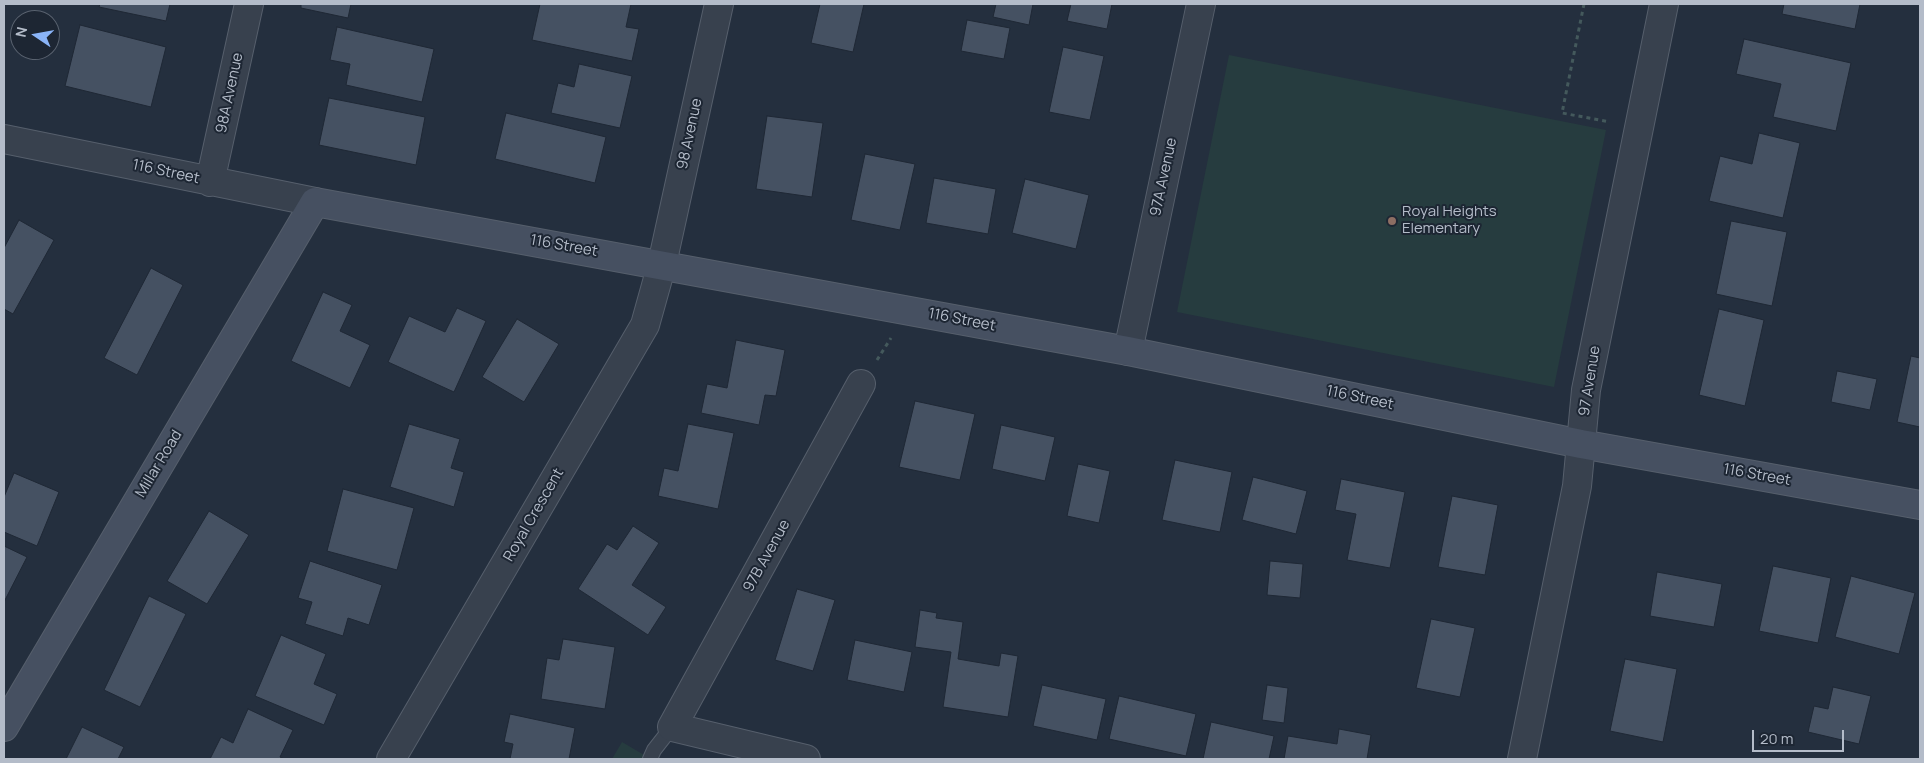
<!DOCTYPE html>
<html>
<head>
<meta charset="utf-8">
<style>
  body { margin:0 }
  #map { position:relative; width:1924px; height:763px; overflow:hidden; background:#242f3e; font-family:Manrope,sans-serif }
  canvas { display:block }
  .frame { position:absolute; inset:0; border:5px solid #b4bcc9; pointer-events:none }
  .north { position:absolute; left:10px; top:10px; width:50px; height:50px; box-sizing:border-box; background:#1d2633; border:1px solid #59626f; border-radius:50%; rotate:282deg; font-size:14px; font-weight:700; line-height:20px; text-align:center; color:#b4bcc9 }
  .north::after { content:''; display:block; margin:auto; width:18px; height:22px; background:#8ab4f8; clip-path:polygon(50% 0,100% 100%,50% 72%,0 100%) }
  .scale { position:absolute; left:1752px; top:730px; width:92px; height:22px; box-sizing:border-box; border:2px solid #b4bcc9; border-top:0; padding-left:6px; font-size:15px; line-height:18px; white-space:nowrap; color:#b4bcc9; -webkit-text-stroke:4px #1d2633; paint-order:stroke }
</style>
</head>
<body>
<div id="map">
<canvas width="1924" height="763"></canvas>
<div class="frame"></div>
<div class="north">N</div>
<div class="scale">20 m</div>
</div>
<script>
const c = document.querySelector('canvas').getContext('2d');
c.lineJoin = 'round';
function paint(path, color) {
  c.fillStyle = color;
  c.fill(path, 'evenodd');
}
function poly(rows) {
  const path = new Path2D();
  for (const r of rows) {
    path.moveTo(r[0], r[1]);
    for (let i = 2; i < r.length; i += 2) path.lineTo(r[i], r[i + 1]);
  }
  return path;
}
function strokePath(path, color, width, dash) {
  c.strokeStyle = color;
  c.lineWidth = width;
  c.lineCap = dash ? 'butt' : 'round';
  c.setLineDash(dash || []);
  c.stroke(path);
}
function drawText(font, color, halo, rows, align = 'center') {
  c.font = font + ' Manrope,sans-serif';
  c.lineWidth = 4;
  c.setLineDash([]);
  c.textBaseline = 'middle';
  c.strokeStyle = halo;
  c.fillStyle = color;
  for (const [text, x, y, turn = 0] of rows) {
    c.save();
    c.translate(x, y);
    c.rotate((+turn || 0) * Math.PI / 180);
    c.textAlign = isNaN(turn) ? turn : align;
    if (halo) c.strokeText(text, 0, 0);
    c.fillText(text, 0, 0);
    c.restore();
  }
}
paint(poly([
  [1229,55,1606,130,1554,387,1177,312],
  [622,742,651,759,612,759]
]), '#263c3f');
const building = poly([
  [100,4,170,4,166,21,99,7,100,4],
  [301,4,351,4,348,18,301,8,301,4],
  [540,4,631,4,626,27,639,29,632,61,532,40,540,4],
  [820,4,864,4,853,52,811,43,820,4],
  [996,4,1033,4,1029,25,993,17,996,4],
  [1071,4,1112,4,1107,29,1067,21,1071,4],
  [1784,4,1860,4,1855,29,1782,14,1784,4],
  [967,20,1010,28,1004,59,961,51,967,20],
  [80,25,166,47,151,107,65,86,80,25],
  [337,27,434,49,422,102,346,85,350,64,330,60,337,27],
  [1744,39,1851,63,1836,131,1773,117,1781,84,1736,74,1744,39],
  [1063,47,1104,56,1090,120,1049,112,1063,47],
  [579,64,632,76,620,128,551,113,558,83,574,87,579,64],
  [329,98,425,117,416,165,319,145,329,98],
  [506,113,606,137,595,183,495,159,506,113],
  [767,116,823,123,812,197,756,189,767,116],
  [1759,133,1800,143,1783,218,1709,201,1720,156,1752,164,1759,133],
  [865,154,915,164,900,230,851,220,865,154],
  [934,178,996,189,988,234,926,223,934,178],
  [1025,179,1089,195,1076,249,1012,233,1025,179],
  [19,220,54,240,13,314,4,309,4,248,19,220],
  [1731,221,1787,232,1772,306,1716,294,1731,221],
  [151,268,183,285,137,375,104,358,151,268],
  [323,292,352,305,340,331,370,345,350,388,291,361,323,292],
  [457,308,486,321,454,392,388,362,409,316,445,332,457,308],
  [1719,309,1764,320,1745,406,1699,395,1719,309],
  [517,319,559,344,524,402,482,377,517,319],
  [736,340,785,350,776,396,765,395,759,425,701,413,707,384,727,388,736,340],
  [1911,356,1920,358,1920,427,1897,422,1911,356],
  [1837,371,1877,379,1870,410,1831,402,1837,371],
  [915,401,975,414,960,480,899,467,915,401],
  [409,424,460,439,451,468,464,472,454,507,390,487,409,424],
  [688,424,734,433,718,509,658,496,664,468,678,471,688,424],
  [1001,425,1055,437,1045,481,992,469,1001,425],
  [1175,460,1232,472,1220,532,1162,520,1175,460],
  [1078,464,1110,471,1099,523,1067,516,1078,464],
  [14,473,59,492,37,546,4,532,4,497,14,473],
  [1253,477,1307,491,1296,534,1242,520,1253,477],
  [1341,479,1405,492,1390,568,1347,560,1356,514,1335,510,1341,479],
  [343,489,414,508,397,570,327,551,343,489],
  [1452,496,1498,505,1485,575,1438,567,1452,496],
  [209,511,249,535,207,604,167,581,209,511],
  [633,526,659,543,632,585,666,607,648,635,578,589,607,544,617,550,633,526],
  [4,546,27,557,4,602,4,546],
  [310,561,382,585,369,625,348,618,343,636,305,624,312,602,298,598,310,561],
  [1270,561,1303,564,1300,598,1267,595,1270,561],
  [1773,566,1831,578,1818,643,1759,631,1773,566],
  [1657,572,1722,584,1714,627,1650,616,1657,572],
  [1851,576,1915,593,1899,654,1835,637,1851,576],
  [797,589,835,600,813,671,775,660,797,589],
  [149,596,186,614,140,707,104,690,149,596],
  [920,610,937,613,936,618,963,622,958,659,999,666,1001,653,1018,656,1008,717,943,707,951,652,915,647,920,610],
  [1431,619,1475,628,1460,697,1416,688,1431,619],
  [281,635,326,654,314,684,337,694,324,725,255,696,281,635],
  [563,639,615,647,605,709,541,699,547,658,559,660,563,639],
  [855,640,912,652,904,692,847,680,855,640],
  [1625,659,1677,669,1663,742,1610,731,1625,659],
  [1042,685,1106,699,1097,740,1033,726,1042,685],
  [1267,685,1288,688,1284,723,1262,720,1267,685],
  [1833,687,1871,696,1859,744,1808,732,1814,706,1828,709,1833,687],
  [1119,696,1196,714,1186,756,1109,739,1119,696],
  [248,709,293,730,280,757,284,759,210,759,221,737,233,743,248,709],
  [510,714,575,728,569,759,510,759,513,744,504,742,510,714],
  [1211,722,1274,736,1269,759,1203,759,1211,722],
  [82,727,124,747,118,759,66,759,82,727],
  [1339,729,1371,735,1367,759,1284,759,1288,736,1337,744,1339,729]
]);
paint(building, '#455162');
strokePath(building, '#1f2835', 1);
const lane = poly([
  [650,759,654,750,672,727]
]);
const street = poly([
  [4,139,315,202],
  [210,182,249,4],
  [1128,351,1201,4],
  [391,759,645,325,662,264,719,4],
  [806,759,672,727,861,384],
  [1522,759,1577,486,1586,390,1664,4]
]);
const secondary = poly([
  [4,727,315,202,1128,351,1581,444,1920,505]
]);
strokePath(lane, '#565f6c', 16);
strokePath(street, '#565f6c', 30);
strokePath(secondary, '#565f6c', 30);
strokePath(poly([
  [1584,4,1562,113,1610,122],
  [877,360,891,338]
]), '#44595c', 3, [4, 4]);
strokePath(lane, '#38414e', 14);
strokePath(street, '#38414e', 28);
strokePath(secondary, '#465061', 28);
for (const [x, y, r, color] of [
  [1392,221,5,"#8d6e63"]
]) {
  const dot = new Path2D();
  dot.arc(x, y, r, 0, 2 * Math.PI);
  c.fillStyle = color;
  c.fill(dot);
  strokePath(dot, '#1d2633', 2);
}
drawText('15px', '#b4bcc9', '#1d2633', [
  ["98A Avenue",230,93,-78],
  ["98 Avenue",690,134,-78],
  ["116 Street",166,172,12],
  ["97A Avenue",1164,177,-78],
  ["116 Street",564,246,10],
  ["116 Street",962,320,11],
  ["97 Avenue",1590,381,-81],
  ["116 Street",1360,398,12],
  ["Millar Road",159,464,-59],
  ["116 Street",1757,475,10],
  ["Royal Crescent",534,515,-60],
  ["97B Avenue",767,556,-61]
]);
drawText('15px', '#b4bcc9', '#1d2633', [
  ["Royal Heights",1402,212],
  ["Elementary",1402,229]
], 'left');
</script>
</body>
</html>
